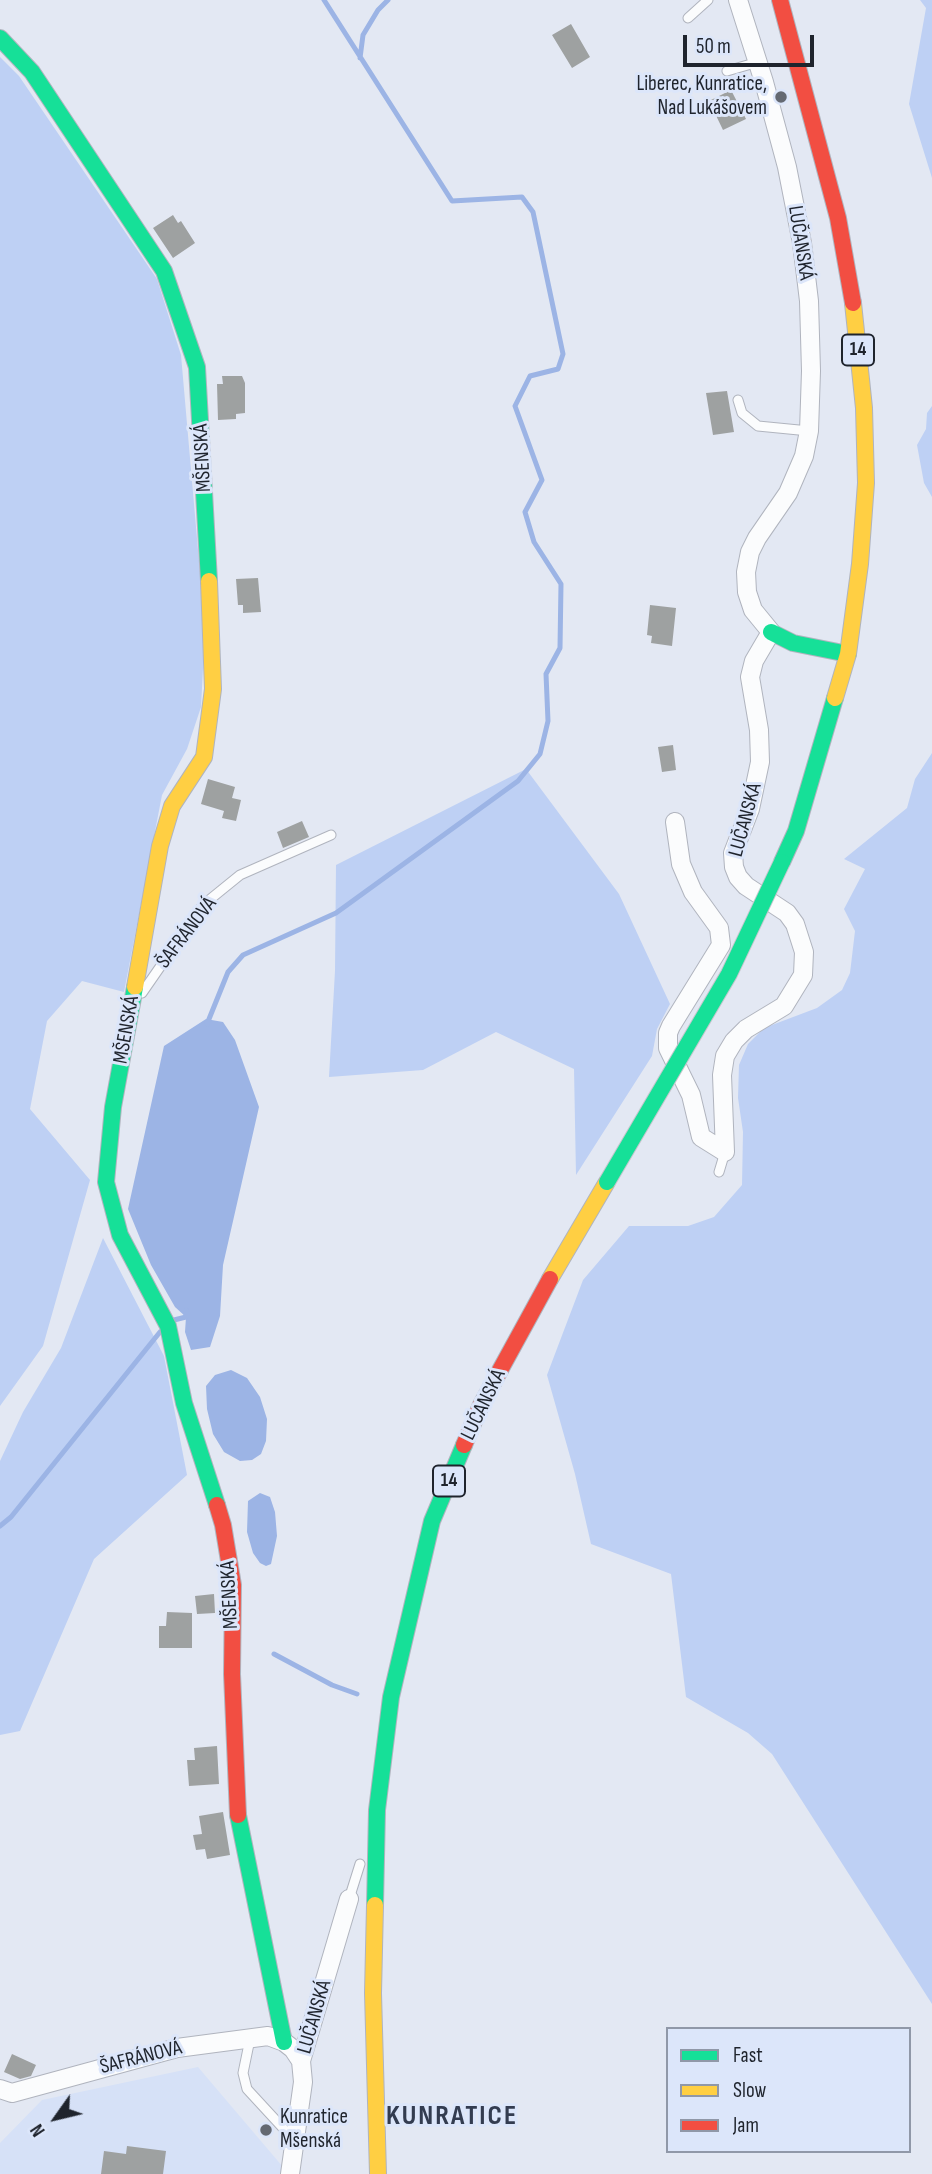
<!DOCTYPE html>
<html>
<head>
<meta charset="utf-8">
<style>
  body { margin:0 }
  #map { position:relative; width:932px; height:2174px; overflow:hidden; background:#e3e8f3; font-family:"Sofia Sans Condensed",sans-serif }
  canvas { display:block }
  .legend { position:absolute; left:666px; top:2027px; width:245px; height:126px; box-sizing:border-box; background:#dce6fa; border:2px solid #9098a8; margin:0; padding:9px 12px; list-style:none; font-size:21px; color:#1f242d }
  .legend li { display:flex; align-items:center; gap:14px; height:35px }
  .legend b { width:35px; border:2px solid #9098a8 }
  .north { position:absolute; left:21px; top:2083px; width:70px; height:70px; -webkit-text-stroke:5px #dce6fa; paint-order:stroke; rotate:236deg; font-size:19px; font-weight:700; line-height:28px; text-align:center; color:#1f242d }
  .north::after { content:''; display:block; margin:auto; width:24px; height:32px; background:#1f242d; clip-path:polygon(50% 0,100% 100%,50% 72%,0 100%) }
  .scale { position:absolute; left:683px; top:35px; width:131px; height:32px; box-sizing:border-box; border:4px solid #1f242d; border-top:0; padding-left:9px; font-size:21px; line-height:24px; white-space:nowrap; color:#1f242d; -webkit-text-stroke:5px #dce6fa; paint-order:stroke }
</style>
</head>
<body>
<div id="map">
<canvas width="932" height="2174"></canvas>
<ul class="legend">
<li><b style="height:9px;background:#16e098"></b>Fast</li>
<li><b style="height:9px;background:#ffcf43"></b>Slow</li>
<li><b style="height:9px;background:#f24e42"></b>Jam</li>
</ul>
<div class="north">N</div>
<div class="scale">50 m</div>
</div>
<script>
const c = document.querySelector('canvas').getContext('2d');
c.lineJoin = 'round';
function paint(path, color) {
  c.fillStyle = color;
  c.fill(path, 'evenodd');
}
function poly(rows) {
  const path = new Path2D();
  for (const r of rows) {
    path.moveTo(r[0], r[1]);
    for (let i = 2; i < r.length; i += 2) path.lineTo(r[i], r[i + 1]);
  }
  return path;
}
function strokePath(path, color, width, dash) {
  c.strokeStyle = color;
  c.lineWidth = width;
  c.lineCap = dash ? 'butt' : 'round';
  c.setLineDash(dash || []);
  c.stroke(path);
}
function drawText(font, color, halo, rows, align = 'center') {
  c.font = font + ' "Sofia Sans Condensed",sans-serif';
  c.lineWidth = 6;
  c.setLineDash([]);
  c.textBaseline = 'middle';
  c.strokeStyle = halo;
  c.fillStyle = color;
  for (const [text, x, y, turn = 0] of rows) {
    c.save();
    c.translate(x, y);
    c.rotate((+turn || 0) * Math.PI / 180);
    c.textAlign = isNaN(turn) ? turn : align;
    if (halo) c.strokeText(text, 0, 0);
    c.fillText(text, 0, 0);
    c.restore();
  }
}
paint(poly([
  [198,2067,283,2167,282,2174,0,2174,0,2143,42,2100]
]), '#d6e1f7');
paint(poly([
  [920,0,932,0,932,178,909,104,926,8],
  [0,57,19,76,157,279,181,355,205,630,201,707,187,749,162,795,124,992,82,981,47,1021,30,1109,90,1180,43,1346,0,1406],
  [932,406,932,497,924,483,917,445,926,429,927,413],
  [932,753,932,2004,772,1754,748,1733,686,1697,671,1574,591,1544,575,1474,547,1375,583,1280,629,1226,688,1226,714,1217,742,1185,743,1132,738,1098,739,1065,748,1044,764,1028,817,1008,842,990,850,973,855,931,844,909,865,869,844,859,907,808,915,779],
  [526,769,619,894,670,1004,657,1029,652,1056,576,1175,574,1069,496,1032,423,1070,329,1077,335,971,336,865],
  [103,1238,164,1356,187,1475,94,1559,20,1731,0,1735,0,1461,23,1412,61,1348]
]), '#bed0f4');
paint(poly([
  [206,1019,223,1022,235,1040,259,1107,223,1265,220,1316,210,1347,191,1350,185,1332,186,1317,175,1307,151,1265,128,1209,164,1046],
  [231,1370,247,1378,260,1397,267,1419,266,1441,261,1454,252,1460,240,1461,224,1452,213,1434,207,1409,206,1386,215,1375],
  [260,1493,270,1497,275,1512,277,1536,271,1564,266,1566,260,1563,253,1553,247,1532,248,1501]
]), '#9cb4e5');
strokePath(poly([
  [360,58,363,35,378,10,388,0],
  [207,1024,228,972,243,955,336,913,518,781,540,754,548,721,546,674,560,648,561,584,534,542,525,512,542,480,515,406,530,376,558,369,563,354,533,212,522,197,452,201,324,0],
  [174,1320,186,1317,186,1310],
  [0,1526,11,1517,160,1332],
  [274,1654,332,1685,357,1694]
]), '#9cb4e5', 5);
paint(poly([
  [571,24,590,57,572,68,552,35],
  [731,90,746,119,723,130,709,101],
  [173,215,178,223,181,221,195,243,173,258,153,228],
  [222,376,242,376,245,383,245,413,236,414,236,419,218,420,217,384,223,384],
  [727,391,734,432,713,435,706,393],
  [258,578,261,612,243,613,243,605,238,605,236,579],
  [650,605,676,608,672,646,651,643,652,636,647,635],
  [673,745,676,770,662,772,658,747],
  [208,779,235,787,232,798,241,800,236,821,222,818,224,811,201,804],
  [302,821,309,837,283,848,277,832],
  [214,1594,215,1613,197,1614,195,1596],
  [167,1612,192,1613,192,1648,159,1648,159,1626,166,1626],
  [217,1746,219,1784,189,1786,187,1760,195,1760,194,1748],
  [223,1812,230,1855,207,1859,205,1849,196,1850,193,1835,202,1834,199,1816],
  [12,2054,36,2065,31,2076,20,2079,4,2072],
  [127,2146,166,2151,163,2174,101,2174,104,2151,126,2154]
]), '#9ea1a1');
const lane = poly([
  [688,18,708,0],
  [727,71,758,62],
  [738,400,742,413,758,426,809,431],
  [142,993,203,905,240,875,331,835],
  [719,1172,725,1152],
  [349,1899,360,1864],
  [250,2039,243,2073,247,2089,294,2140]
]);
const street = poly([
  [675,822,681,864,693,892,719,928,721,945,671,1026,668,1033,668,1048,691,1095,701,1137,725,1152,722,1075,725,1056,734,1041,746,1029,784,1006,803,975,804,952,795,924,787,913,746,886,738,877,734,867,733,853,750,809,760,762,759,730,750,677,754,661,771,632,753,610,747,592,746,572,750,552,757,538,788,493,804,456,809,431,811,371,809,301,802,243,787,167,764,82,738,0],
  [0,2089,12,2093,177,2048,268,2036,284,2042,293,2049,301,2061],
  [290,2174,303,2082,301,2061,349,1899]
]);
const fast = poly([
  [0,38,32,72,164,271,197,367,209,581],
  [771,632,793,643,848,654],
  [782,862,796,831,835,698],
  [135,987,113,1107,106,1182,120,1235,168,1326,184,1403,217,1505],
  [238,1815,284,2042],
  [375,1905,377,1810,391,1697,432,1521,464,1445]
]);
const slow = poly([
  [835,698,848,654,860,564,866,483,864,408,853,303],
  [135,987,160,846,172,806,204,757,213,689,209,581],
  [550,1279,607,1182],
  [375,1905,373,1993,378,2174]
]);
const jam = poly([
  [780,0,838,218,853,303],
  [464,1445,481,1405,550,1279],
  [217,1505,223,1525,233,1585,232,1674,238,1815]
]);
strokePath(lane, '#b0b4be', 11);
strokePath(street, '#b0b4be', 20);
strokePath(fast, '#b0b4be', 18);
strokePath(slow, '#b0b4be', 18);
strokePath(jam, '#b0b4be', 18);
strokePath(lane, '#fbfcfd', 9);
strokePath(street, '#fbfcfd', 18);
strokePath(fast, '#16e098', 16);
strokePath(slow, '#ffcf43', 16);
strokePath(jam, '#f24e42', 16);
const fastBridge = poly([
  [607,1182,729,974,782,862]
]);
strokePath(fastBridge, '#c4c7cd', 18, []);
strokePath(fastBridge, '#16e098', 16);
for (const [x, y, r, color] of [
  [781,97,7,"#646972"],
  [266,2130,7,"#646972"]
]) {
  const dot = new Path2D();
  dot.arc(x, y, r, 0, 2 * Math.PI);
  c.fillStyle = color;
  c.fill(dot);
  strokePath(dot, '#dce6fa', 2.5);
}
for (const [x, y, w] of [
  [858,350,32],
  [449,1481,32]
]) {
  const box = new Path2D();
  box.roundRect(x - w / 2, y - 15.5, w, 31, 5);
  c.fillStyle = '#dce6fa';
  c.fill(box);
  strokePath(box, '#1f242d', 2);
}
drawText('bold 19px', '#1f242d', null, [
  ["14",858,350],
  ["14",449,1481]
]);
drawText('21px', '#1f242d', '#dce6fa', [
  ["Liberec, Kunratice,",767,85],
  ["Nad Lukášovem",767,109],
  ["Kunratice",280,2118,"left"],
  ["Mšenská",280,2142,"left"]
], 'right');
drawText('21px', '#1f242d', '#dce6fa', [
  ["LUČANSKÁ",800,243,81],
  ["MŠENSKÁ",203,458,-93],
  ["LUČANSKÁ",746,820,-75],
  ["ŠAFRÁNOVÁ",187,933,-52],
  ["MŠENSKÁ",127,1030,-80],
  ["LUČANSKÁ",484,1405,-64],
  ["MŠENSKÁ",230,1595,-93],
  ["LUČANSKÁ",315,2017,-74],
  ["ŠAFRÁNOVÁ",141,2058,-14]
]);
c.letterSpacing = '2px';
drawText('bold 28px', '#333c50', '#dce6fa', [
  ["KUNRATICE",452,2117]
]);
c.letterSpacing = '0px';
</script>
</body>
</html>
